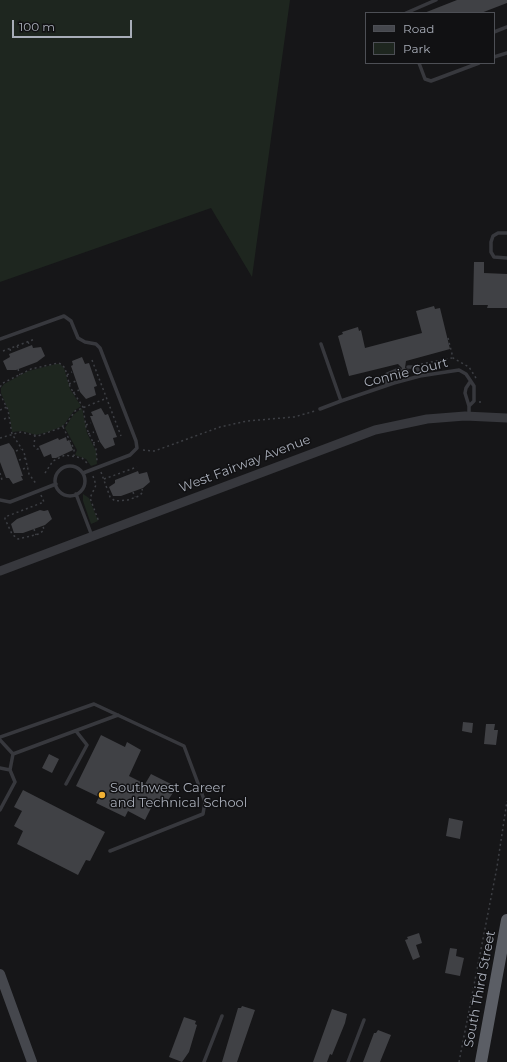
<!DOCTYPE html>
<html>
<head>
<meta charset="utf-8">
<style>
  body { margin:0 }
  #map { position:relative; width:507px; height:1062px; overflow:hidden; background:#161618; font-family:Montserrat,sans-serif }
  canvas { display:block }
  .legend { position:absolute; left:365px; top:12px; width:130px; height:52px; box-sizing:border-box; background:#111113; border:1px solid #4d4f55; margin:0; padding:5px 7px; list-style:none; font-size:12px; color:#a8adb8 }
  .legend li { display:flex; align-items:center; gap:8px; height:20px }
  .legend b { width:20px; border:1px solid #4d4f55 }
  .scale { position:absolute; left:12px; top:20px; width:120px; height:18px; box-sizing:border-box; border:2px solid #a8adb8; border-top:0; padding-left:5px; font-size:12px; line-height:14px; white-space:nowrap; color:#a8adb8; -webkit-text-stroke:3px #111113; paint-order:stroke }
</style>
</head>
<body>
<div id="map">
<canvas width="507" height="1062"></canvas>
<ul class="legend">
<li><b style="height:5px;background:#45474d"></b>Road</li>
<li><b style="height:11px;background:#1e261f"></b>Park</li>
</ul>
<div class="scale">100 m</div>
</div>
<script>
const c = document.querySelector('canvas').getContext('2d');
c.lineJoin = 'round';
function paint(path, color) {
  c.fillStyle = color;
  c.fill(path, 'evenodd');
}
function poly(rows) {
  const path = new Path2D();
  for (const r of rows) {
    if (r.length === 3) {
      path.moveTo(r[0] + r[2], r[1]);
      path.arc(r[0], r[1], r[2], 0, 2 * Math.PI);
      continue;
    }
    path.moveTo(r[0], r[1]);
    for (let i = 2; i < r.length; i += 2) path.lineTo(r[i], r[i + 1]);
  }
  return path;
}
function strokePath(path, color, width, dash) {
  c.strokeStyle = color;
  c.lineWidth = width;
  c.lineCap = dash ? 'butt' : 'round';
  c.setLineDash(dash || []);
  c.stroke(path);
}
function drawText(font, color, halo, rows, align = 'center') {
  c.font = font + ' Montserrat,sans-serif';
  c.lineWidth = 3;
  c.setLineDash([]);
  c.textBaseline = 'middle';
  c.strokeStyle = halo;
  c.fillStyle = color;
  for (const [text, x, y, turn = 0] of rows) {
    c.save();
    c.translate(x, y);
    c.rotate((+turn || 0) * Math.PI / 180);
    c.textAlign = isNaN(turn) ? turn : align;
    if (halo) c.strokeText(text, 0, 0);
    c.fillText(text, 0, 0);
    c.restore();
  }
}
paint(poly([
  [0,0,290,0,252,277,211,208,0,282],
  [56,364,60,364,64,368,70,389,81,406,74,411,63,426,48,432,36,435,22,431,12,432,9,412,1,393,1,388,4,384,28,371],
  [82,408,87,433,96,451,97,464,91,466,86,459,75,455,77,450,65,428,73,415],
  [83,494,89,498,98,521,91,524,83,501]
]), '#1e261f');
paint(poly([
  [457,0,507,0,507,3,481,13,424,13],
  [474,262,484,262,484,273,507,274,507,308,487,308,488,305,473,305],
  [434,306,435,309,440,308,450,349,406,361,405,368,409,370,410,373,401,375,400,372,402,368,398,364,349,376,338,336,343,334,342,332,358,327,359,331,361,330,365,348,422,333,416,311],
  [32,345,33,348,41,347,45,356,37,362,16,370,7,370,3,361,10,357,9,354],
  [82,357,85,364,89,363,97,386,94,387,96,395,86,399,80,392,71,366,73,365,72,361],
  [101,408,105,415,108,414,117,437,113,438,115,445,105,449,100,442,90,416,93,416,91,412],
  [66,437,67,441,69,440,73,450,56,458,52,458,51,454,44,457,39,446,58,438,59,440],
  [9,443,14,450,23,476,21,476,23,480,13,484,9,478,6,478,0,462,0,446],
  [138,471,139,474,147,472,150,482,143,488,121,496,113,496,109,487,115,483,115,480],
  [40,510,44,511,48,510,52,519,45,525,23,533,14,533,11,524,17,519],
  [463,722,473,723,472,733,462,731],
  [486,724,495,724,494,730,498,730,496,745,484,744],
  [101,735,125,747,127,742,141,750,129,776,145,784,151,774,175,786,175,790,166,803,156,798,145,820,128,811,125,817,96,803,99,797,76,786],
  [49,754,59,759,52,773,42,768],
  [23,790,105,832,90,861,86,860,78,875,17,844,23,831,14,826,22,811,14,807],
  [449,818,463,821,460,839,446,836],
  [419,933,422,943,416,945,420,957,413,960,405,940,408,939,407,937],
  [450,948,457,949,456,956,464,958,460,976,445,973],
  [242,1006,255,1010,237,1062,222,1062,238,1008,241,1008],
  [332,1009,347,1014,345,1023,332,1055,330,1054,327,1062,313,1062],
  [184,1017,196,1021,195,1024,197,1025,189,1052,182,1062,169,1057],
  [378,1030,391,1035,380,1062,363,1062,374,1033,376,1033]
]), '#404145');
strokePath(poly([
  [448,338,453,358,469,367,476,378],
  [28,342,30,346],
  [17,346,19,350],
  [10,349,11,353],
  [3,351,35,339],
  [92,360,121,436],
  [421,364,452,358],
  [18,369,20,375],
  [67,375,72,372],
  [69,384,76,381],
  [0,387,3,383,31,369,58,363,61,364,65,368,70,387,83,407,86,427,96,449,97,461],
  [73,393,79,390],
  [0,394,8,410,12,434,24,452,29,474,37,485],
  [480,401,480,406],
  [0,410,7,407],
  [4,419,9,417],
  [86,425,91,423],
  [63,427,74,449,74,456],
  [88,434,94,432],
  [35,435,34,446,37,449,40,449],
  [0,438,21,432,38,436,60,428,66,424,75,411,107,398],
  [93,443,99,441],
  [143,450,154,451,160,449,220,427,247,421,294,417,315,411],
  [16,451,21,449],
  [19,460,26,458],
  [23,469,28,467],
  [101,472,110,497,115,501,128,500,139,496,143,492,142,489],
  [0,473,2,480],
  [45,473,53,461,65,455,82,458,89,465],
  [93,476,96,485,90,498,99,522],
  [104,479,137,467],
  [133,492,135,497],
  [41,495,44,502,5,517,5,519,12,534,18,539,39,534,44,530,43,526],
  [34,529,36,535],
  [459,1062,497,867,507,801]
]), '#3d3f44', 1.5, [2, 3]);
strokePath(poly([
  [406,13,436,0],
  [494,32,507,27],
  [494,57,507,53],
  [419,63,425,79,431,81,479,63],
  [507,233,498,233,493,236,491,242,491,252,494,257,507,258],
  [0,339,64,316,71,321,78,338,85,342,96,344,100,348,136,441,137,448,130,455,83,473],
  [321,344,341,401,394,383,420,376,459,370,466,374,474,386,474,401,469,406],
  [408,367,417,367,420,376],
  [386,385,387,374,399,369],
  [320,409,341,401],
  [469,416,469,406,465,393,466,388,470,382],
  [70,481,15],
  [76,494,92,536],
  [0,500,10,502,56,484],
  [0,737,94,704,184,746,205,802,203,814,110,851],
  [0,740,13,754,10,770,15,782,0,810],
  [13,754,118,715],
  [0,768,10,770],
  [66,784,87,745,76,731],
  [204,1062,222,1016],
  [348,1062,364,1020]
]), '#37383d', 3.5);
strokePath(poly([
  [0,571,375,430,427,419,465,416,507,418]
]), '#37383d', 9);
strokePath(poly([
  [0,974,32,1062]
]), '#45474d', 10);
strokePath(poly([
  [481,1062,507,920]
]), '#5b5e65', 12);
for (const [x, y, r, color] of [
  [102,795,4,"#f2b134"]
]) {
  const dot = new Path2D();
  dot.arc(x, y, r, 0, 2 * Math.PI);
  c.fillStyle = color;
  c.fill(dot);
  strokePath(dot, '#111113', 1.5);
}
drawText('13px', '#a8adb8', '#111113', [
  ["Connie Court",406,373,-14],
  ["West Fairway Avenue",245,464,-21],
  ["South Third Street",480,989,-79]
]);
drawText('13px', '#a8adb8', '#111113', [
  ["Southwest Career",110,788],
  ["and Technical School",110,803]
], 'left');
</script>
</body>
</html>
